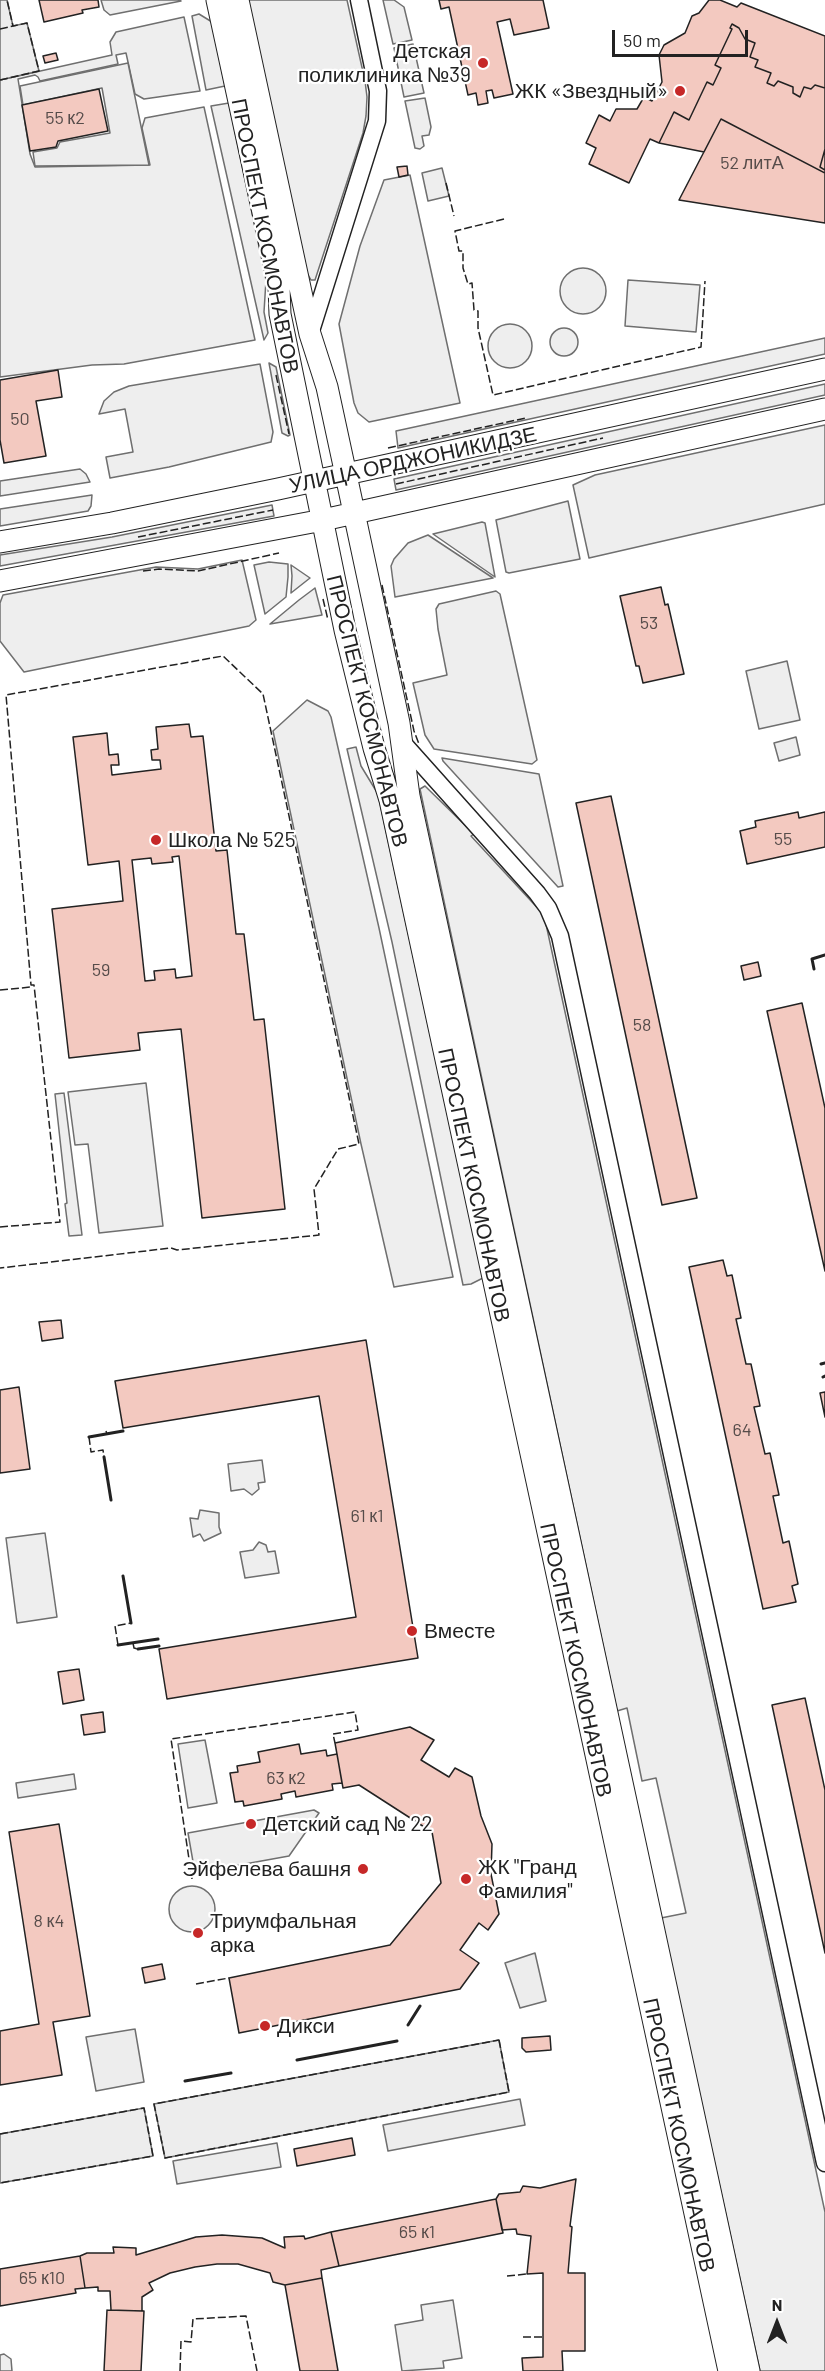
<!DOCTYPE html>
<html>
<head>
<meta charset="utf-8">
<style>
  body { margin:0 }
  #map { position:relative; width:825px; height:2371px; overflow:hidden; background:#fff; font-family:Barlow,sans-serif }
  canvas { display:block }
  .north { position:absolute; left:747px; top:2293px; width:60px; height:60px; -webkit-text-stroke:4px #fff; paint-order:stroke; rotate:0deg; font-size:16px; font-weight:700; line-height:24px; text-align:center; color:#222 }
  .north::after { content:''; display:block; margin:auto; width:21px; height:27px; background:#222; clip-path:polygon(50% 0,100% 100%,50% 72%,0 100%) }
  .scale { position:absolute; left:612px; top:30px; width:136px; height:27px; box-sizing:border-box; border:3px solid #222; border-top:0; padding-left:8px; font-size:18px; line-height:21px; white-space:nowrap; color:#222; -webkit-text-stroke:4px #fff; paint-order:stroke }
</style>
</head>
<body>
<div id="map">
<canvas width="825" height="2371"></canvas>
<div class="north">N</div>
<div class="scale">50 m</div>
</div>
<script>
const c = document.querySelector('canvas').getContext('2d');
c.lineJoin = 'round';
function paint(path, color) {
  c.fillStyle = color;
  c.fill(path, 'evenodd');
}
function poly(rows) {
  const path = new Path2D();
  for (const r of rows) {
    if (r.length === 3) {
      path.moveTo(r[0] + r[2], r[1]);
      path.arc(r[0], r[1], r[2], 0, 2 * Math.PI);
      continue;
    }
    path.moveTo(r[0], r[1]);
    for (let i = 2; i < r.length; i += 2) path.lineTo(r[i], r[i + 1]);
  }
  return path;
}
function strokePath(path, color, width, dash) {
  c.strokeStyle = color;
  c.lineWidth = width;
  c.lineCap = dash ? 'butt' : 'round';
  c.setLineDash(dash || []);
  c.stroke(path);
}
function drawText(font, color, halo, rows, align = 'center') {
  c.font = font + ' Barlow,sans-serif';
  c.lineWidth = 4.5;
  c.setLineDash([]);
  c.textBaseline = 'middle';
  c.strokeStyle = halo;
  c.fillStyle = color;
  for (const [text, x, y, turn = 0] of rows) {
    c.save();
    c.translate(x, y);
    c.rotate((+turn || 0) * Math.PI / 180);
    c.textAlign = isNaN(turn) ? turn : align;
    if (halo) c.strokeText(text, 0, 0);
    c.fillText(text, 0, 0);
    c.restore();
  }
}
const green = poly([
  [101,0,180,0,181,1,110,15,104,10,101,0],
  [248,0,347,0,365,81,367,97,366,116,363,133,315,280,311,280,307,273,248,0],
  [383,0,394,0,404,7,412,40,393,44,383,0],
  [199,14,212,22,225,86,206,90,192,16,199,14],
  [184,17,200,91,144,99,135,94,126,53,116,55,118,64,40,81,38,77,35,75,18,79,30,154,35,167,150,165,142,128,145,118,204,107,255,340,124,364,92,365,0,377,0,80,112,55,110,42,116,32,184,17],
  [413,44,424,93,404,97,394,48,413,44],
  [425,98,431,127,429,135,422,136,424,146,420,149,415,148,405,101,425,98],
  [229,103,266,280,264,312,268,333,264,340,211,106,229,103],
  [442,168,449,196,428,201,422,173,442,168],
  [410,175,460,403,369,422,358,413,354,403,339,324,360,246,384,180,410,175],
  [583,291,23],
  [628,280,700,285,696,332,625,326,628,280],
  [510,346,22],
  [564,342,14],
  [825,338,825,354,398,448,396,431,825,338],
  [269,363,276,367,290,435,288,436,282,433,269,363],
  [260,364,273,432,271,442,169,467,110,478,106,457,133,452,125,409,99,414,104,401,114,392,129,386,260,364],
  [825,384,825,395,396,490,394,479,825,384],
  [825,425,825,504,589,558,573,485,595,475,825,425],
  [80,469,86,474,90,482,0,496,0,481,80,469],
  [92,495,91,506,88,511,0,526,0,509,92,495],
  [568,501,580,559,509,573,506,572,496,520,568,501],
  [272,505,274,516,0,566,0,555,112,537,272,505],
  [482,522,485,523,495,577,433,534,482,522],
  [428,535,493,578,395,597,391,566,394,559,408,543,428,535],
  [242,560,256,620,249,626,24,672,0,641,0,603,3,595,156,567,198,569,242,560],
  [269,562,288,564,288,577,286,597,265,614,254,565,269,562],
  [291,565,310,578,291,593,292,576,291,565],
  [315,588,322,615,270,624,299,600,315,588],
  [496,591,500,594,537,760,532,764,434,749,425,735,413,683,447,675,438,629,436,609,439,604,496,591],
  [787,661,800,720,759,729,746,671,787,661],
  [307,700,328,711,331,717,379,928,453,1277,394,1287,361,1144,273,731,307,700],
  [796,737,800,755,779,761,774,743,796,737],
  [356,747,361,766,378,794,483,1278,471,1284,463,1285,392,942,347,749,356,747],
  [442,758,539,774,563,886,558,887,443,761,442,758],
  [425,786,474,834,471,836,544,915,825,2212,825,2371,760,2371,661,1918,686,1913,656,1778,642,1781,627,1708,617,1711,420,789,425,786],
  [146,1083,163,1226,99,1233,88,1144,75,1145,68,1092,146,1083],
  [64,1093,82,1235,69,1236,65,1204,67,1203,55,1094,64,1093],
  [262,1460,265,1482,258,1483,259,1489,252,1495,244,1489,231,1491,228,1464,262,1460],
  [200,1510,219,1513,219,1527,221,1533,204,1541,200,1534,193,1537,190,1518,198,1519,200,1510],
  [45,1533,57,1617,17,1623,6,1538,45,1533],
  [259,1542,266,1545,268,1552,275,1551,279,1573,245,1578,240,1552,253,1550,259,1542],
  [205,1740,217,1803,188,1808,178,1744,205,1740],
  [314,1810,319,1813,289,1856,195,1873,188,1833,314,1810],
  [192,1909,23],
  [453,2300,462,2358,443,2361,444,2368,402,2371,395,2325,423,2320,421,2305,453,2300],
  [4,2354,11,2359,12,2371,0,2371,0,2355,4,2354]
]);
paint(green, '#eee');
strokePath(green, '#6f6f6f', 1.5);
const parking = poly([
  [0,0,7,0,13,26,27,23,39,71,0,80,0,0],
  [128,63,149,165,35,166,33,152,57,148,60,142,110,133,102,88,23,105,20,86,128,63],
  [74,1774,76,1789,18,1798,16,1783,74,1774],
  [535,1953,546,2001,520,2008,505,1963,535,1953],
  [135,2029,144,2082,96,2091,86,2037,135,2029],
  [499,2040,509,2092,165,2158,154,2104,499,2040],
  [520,2099,525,2125,388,2151,383,2125,520,2099],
  [144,2108,153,2156,0,2183,0,2134,144,2108],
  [277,2143,281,2167,177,2184,173,2161,277,2143]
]);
paint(parking, '#ededed');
strokePath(parking, '#6f6f6f', 1.5);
const building = poly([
  [39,0,98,0,99,7,82,10,83,13,44,22,39,0],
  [439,0,543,0,549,28,514,35,510,19,497,22,513,94,494,98,492,90,486,91,488,103,478,105,476,93,468,95,449,7,441,9,439,0],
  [709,0,720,0,737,7,741,3,825,36,825,88,815,85,811,89,804,87,800,97,793,93,793,87,778,81,774,86,767,83,771,73,755,67,758,60,750,57,755,43,745,39,739,28,732,24,730,28,732,29,715,65,721,68,713,85,707,82,689,120,674,112,659,143,650,139,629,183,589,164,596,148,586,143,599,115,610,121,616,109,637,109,644,97,652,101,662,82,659,55,664,45,685,33,692,16,699,13,709,0],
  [732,24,739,28,745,39,755,43,750,57,758,60,755,67,771,73,767,83,774,86,778,81,793,87,793,93,800,97,804,87,811,89,815,85,825,88,825,149,820,167,825,170,825,173,721,119,704,152,659,143,674,112,689,120,707,82,713,85,721,68,715,65,732,29,730,28,732,24],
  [56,53,58,60,45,63,43,56,56,53],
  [99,89,108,131,58,141,56,147,30,151,22,105,99,89],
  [721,119,825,173,825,223,679,200,721,119],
  [825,149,825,170,820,167,825,149],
  [407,166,408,175,399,177,397,167,407,166],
  [58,370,62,397,36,401,46,456,4,463,0,440,0,380,58,370],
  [661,587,665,605,668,604,684,674,643,683,639,666,636,666,620,596,661,587],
  [189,724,191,737,203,736,216,851,227,850,236,934,244,934,254,1020,264,1019,285,1209,202,1218,181,1029,138,1033,140,1050,69,1058,52,909,123,901,119,861,88,865,73,737,107,733,109,755,118,754,119,765,111,765,112,775,161,769,160,760,152,760,151,750,158,749,156,727,189,724],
  [179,856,192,976,176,978,175,969,154,971,155,980,145,981,132,860,151,858,152,864,173,862,172,857,179,856],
  [611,796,697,1198,662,1205,576,803,611,796],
  [798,812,799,818,825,812,825,847,747,864,740,831,756,827,755,821,798,812],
  [758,962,761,976,744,980,741,966,758,962],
  [802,1003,825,1108,825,1271,767,1011,802,1003],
  [723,1260,727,1276,732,1275,741,1318,736,1319,746,1364,751,1364,760,1406,754,1407,765,1454,770,1453,779,1495,773,1496,783,1543,789,1541,798,1584,792,1586,796,1602,763,1609,689,1267,723,1260],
  [61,1320,63,1338,42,1341,39,1322,61,1320],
  [366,1340,418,1658,167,1699,159,1649,356,1617,319,1396,123,1428,115,1381,366,1340],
  [19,1387,30,1469,0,1473,0,1390,19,1387],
  [825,1392,825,1417,820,1393,825,1392],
  [79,1669,84,1700,63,1704,58,1672,79,1669],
  [805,1698,825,1790,825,1953,772,1705,805,1698],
  [103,1712,105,1732,84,1735,81,1715,103,1712],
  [410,1727,434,1740,421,1760,449,1777,455,1768,472,1777,481,1816,492,1844,491,1874,499,1914,488,1930,479,1923,460,1950,479,1963,460,1989,239,2033,229,1978,390,1945,441,1883,432,1832,359,1785,343,1788,335,1743,410,1727],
  [299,1744,301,1754,326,1750,327,1756,337,1754,342,1783,332,1784,333,1790,296,1797,295,1791,281,1794,282,1799,244,1806,243,1801,235,1802,230,1773,238,1772,237,1766,260,1762,258,1752,299,1744],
  [59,1824,90,2016,53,2022,62,2075,0,2085,0,2031,39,2024,9,1832,59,1824],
  [162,1964,165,1979,145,1983,142,1968,162,1964],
  [550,2036,551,2050,526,2052,522,2048,522,2038,550,2036],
  [352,2138,355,2155,297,2166,294,2149,352,2138],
  [576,2179,570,2226,572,2227,568,2273,585,2273,585,2351,562,2351,563,2371,523,2371,522,2358,543,2357,543,2273,527,2274,531,2236,517,2234,516,2229,502,2230,496,2199,499,2194,520,2192,523,2186,540,2188,576,2179],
  [496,2199,503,2233,339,2266,331,2232,496,2199],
  [331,2232,339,2266,321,2270,322,2278,285,2285,273,2282,270,2273,238,2264,217,2264,195,2267,170,2273,149,2283,153,2290,142,2297,142,2311,111,2310,110,2291,98,2291,98,2287,85,2288,80,2256,87,2253,114,2253,113,2247,136,2248,136,2255,196,2237,222,2235,262,2238,285,2248,284,2237,304,2236,305,2239,331,2232],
  [80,2256,85,2288,75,2289,76,2293,0,2306,0,2269,80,2256],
  [322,2278,338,2371,300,2371,285,2285,322,2278],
  [107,2310,144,2311,141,2371,104,2371,107,2310]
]);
paint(building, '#f3c9c0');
strokePath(building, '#222', 1.5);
const minor = poly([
  [310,334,377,121,378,91,359,0],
  [403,743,537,893,548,908,560,936,825,2163]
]);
const tertiary = poly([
  [217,0,279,286,280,314,345,630,374,748,390,800,729,2371],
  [238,0,310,334,327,387,346,475,399,723,409,796,749,2371],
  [0,542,112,523,278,489,825,369],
  [0,581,323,520,825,409]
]);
strokePath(minor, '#222', 19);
strokePath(tertiary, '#222', 23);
strokePath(minor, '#fff', 16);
strokePath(tertiary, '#fff', 21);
strokePath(poly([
  [0,29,13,26],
  [0,80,39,71,27,23,13,26,7,0],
  [446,183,454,216],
  [504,219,455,231,459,251,463,251,463,268,468,284,472,283,474,310,478,311,478,328,493,395,701,347,705,281],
  [276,375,289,434],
  [388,448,526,418],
  [396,484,603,438],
  [138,537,273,510],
  [143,571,159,569,198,571,279,553],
  [382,585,414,731,419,744],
  [323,599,328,620],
  [0,990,31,987],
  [0,1227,60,1222,34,985,31,985,6,695,223,656,263,694,359,1144,338,1149,314,1189,319,1235,177,1250,171,1248,0,1268],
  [106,1431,107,1434],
  [89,1437,91,1452,103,1450,104,1457],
  [133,1643,134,1648,138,1649],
  [118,1645,115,1626,131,1623],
  [192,1879,171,1739,355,1712,358,1730,333,1734,335,1743],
  [196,1984,229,1978],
  [499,2040,509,2092,165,2158,154,2104,499,2040],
  [0,2134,144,2108,153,2156,0,2183],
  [507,2276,527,2274],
  [523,2337,543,2337],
  [180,2371,181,2341,191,2342,193,2319,246,2316,257,2371]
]), '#222', 1.5, [8, 3]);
strokePath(poly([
  [814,969,812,959,825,955],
  [821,1364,825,1363],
  [823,1377,825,1376],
  [89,1437,123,1431],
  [104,1457,111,1500],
  [123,1576,131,1623],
  [118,1645,158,1639],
  [138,1649,159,1646],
  [408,2025,420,2006],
  [297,2060,397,2041],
  [185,2081,231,2073]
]), '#222', 3);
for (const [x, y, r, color] of [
  [483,63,6,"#c62828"],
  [680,91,6,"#c62828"],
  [156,840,6,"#c62828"],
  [412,1631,6,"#c62828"],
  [251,1824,6,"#c62828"],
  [363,1869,6,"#c62828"],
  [466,1879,6,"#c62828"],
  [198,1933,6,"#c62828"],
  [265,2026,6,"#c62828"]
]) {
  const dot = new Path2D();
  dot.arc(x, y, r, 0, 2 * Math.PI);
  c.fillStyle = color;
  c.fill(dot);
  strokePath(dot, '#fff', 2);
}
drawText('18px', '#564c4a', null, [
  ["55 к2",65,118],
  ["52 литА",752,163],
  ["50",20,419],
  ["53",649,623],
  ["55",783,839],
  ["59",101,970],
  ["58",642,1025],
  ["64",742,1430],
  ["61 к1",367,1516],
  ["63 к2",286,1778],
  ["8 к4",49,1921],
  ["65 к1",417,2232],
  ["65 к10",42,2278]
]);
drawText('21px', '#222', '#fff', [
  ["Детская",471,51,"right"],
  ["поликлиника №39",471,75,"right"],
  ["ЖК «Звездный»",668,91,"right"],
  ["Школа № 525",168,840],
  ["Вместе",424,1631],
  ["Детский сад № 22",263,1824],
  ["ЖК \"Гранд",478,1867],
  ["Фамилия\"",478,1891],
  ["Эйфелева башня",351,1869,"right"],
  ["Триумфальная",210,1921],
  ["арка",210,1945],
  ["Дикси",277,2026]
], 'left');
drawText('21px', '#222', '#fff', [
  ["ПРОСПЕКТ КОСМОНАВТОВ",265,236,79],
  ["УЛИЦА ОРДЖОНИКИДЗЕ",413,460,-12],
  ["ПРОСПЕКТ КОСМОНАВТОВ",367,711,76],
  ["ПРОСПЕКТ КОСМОНАВТОВ",474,1185,78],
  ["ПРОСПЕКТ КОСМОНАВТОВ",576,1660,78],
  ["ПРОСПЕКТ КОСМОНАВТОВ",679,2135,78]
]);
</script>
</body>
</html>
